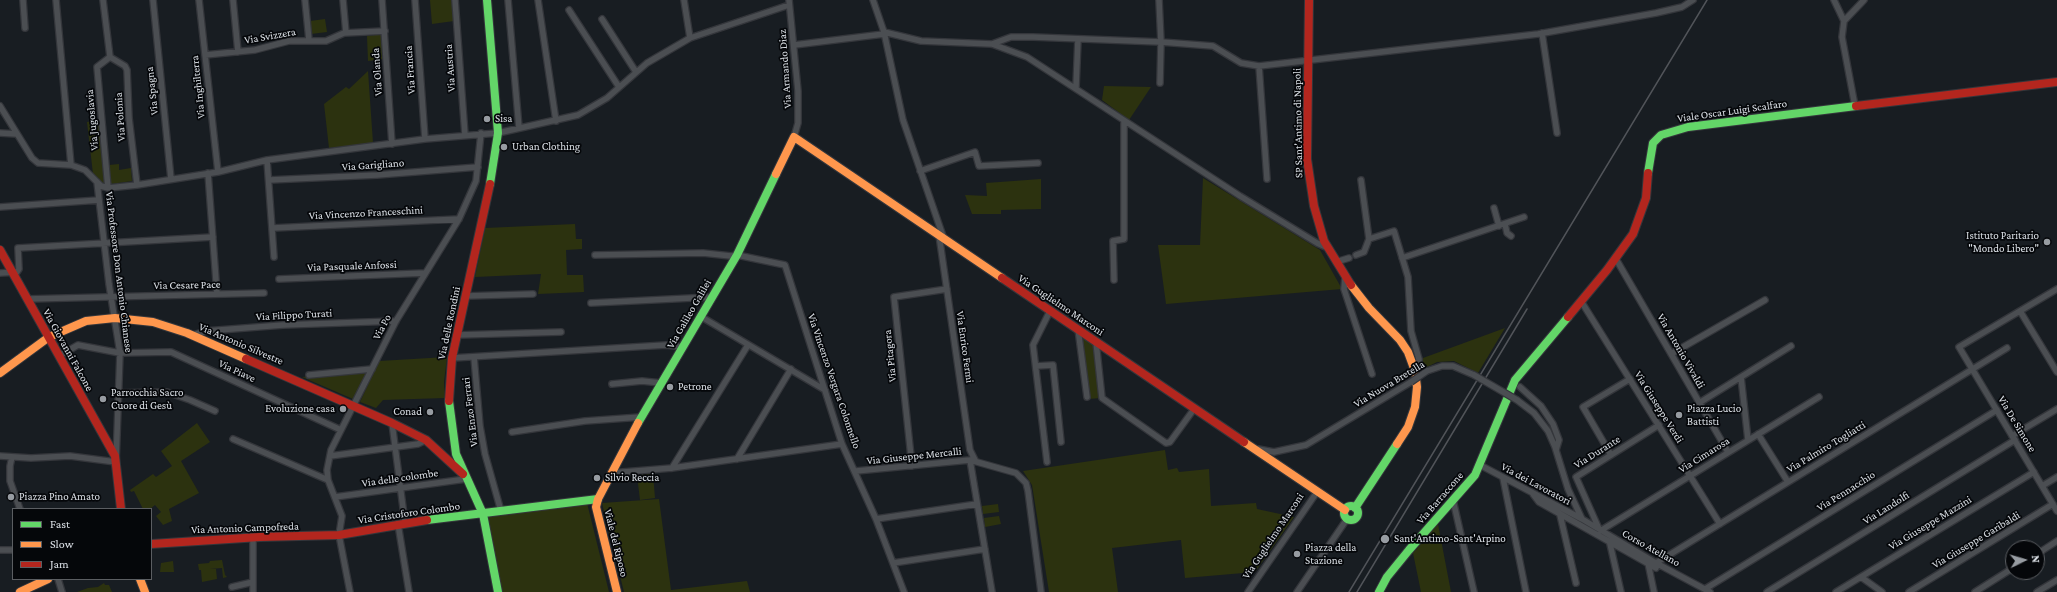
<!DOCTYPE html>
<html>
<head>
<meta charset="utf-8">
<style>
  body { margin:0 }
  #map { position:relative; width:2057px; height:592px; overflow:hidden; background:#181d22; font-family:"Crimson Pro",serif }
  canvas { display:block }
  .legend { position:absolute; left:12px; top:508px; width:140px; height:72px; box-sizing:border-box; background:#05070a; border:1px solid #5b5e62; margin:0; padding:5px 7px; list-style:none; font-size:12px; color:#dce1e7 }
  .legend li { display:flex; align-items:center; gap:8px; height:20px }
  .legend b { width:20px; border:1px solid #5b5e62 }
  .north { position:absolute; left:2005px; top:540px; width:40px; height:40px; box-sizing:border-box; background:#05070a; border:1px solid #5b5e62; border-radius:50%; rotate:85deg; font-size:11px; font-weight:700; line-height:16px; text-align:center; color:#dce1e7 }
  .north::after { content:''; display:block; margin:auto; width:14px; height:18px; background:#979ca2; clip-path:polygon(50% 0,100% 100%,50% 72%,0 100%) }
</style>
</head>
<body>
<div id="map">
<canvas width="2057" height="592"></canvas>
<ul class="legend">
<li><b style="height:5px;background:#63d668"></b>Fast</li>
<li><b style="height:5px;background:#ff974d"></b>Slow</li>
<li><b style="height:5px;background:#b3261e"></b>Jam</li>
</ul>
<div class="north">N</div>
</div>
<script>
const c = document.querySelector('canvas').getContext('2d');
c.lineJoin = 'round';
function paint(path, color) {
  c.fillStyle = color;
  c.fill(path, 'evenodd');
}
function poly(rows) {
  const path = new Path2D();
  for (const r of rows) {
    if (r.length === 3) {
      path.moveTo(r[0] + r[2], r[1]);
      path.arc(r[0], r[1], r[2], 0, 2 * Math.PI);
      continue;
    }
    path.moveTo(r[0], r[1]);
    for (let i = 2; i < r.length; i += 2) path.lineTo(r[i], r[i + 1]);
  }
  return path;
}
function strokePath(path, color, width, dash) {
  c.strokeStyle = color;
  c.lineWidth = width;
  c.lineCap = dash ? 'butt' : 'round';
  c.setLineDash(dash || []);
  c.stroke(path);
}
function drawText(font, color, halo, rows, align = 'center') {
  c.font = font + ' "Crimson Pro",serif';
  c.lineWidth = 3.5;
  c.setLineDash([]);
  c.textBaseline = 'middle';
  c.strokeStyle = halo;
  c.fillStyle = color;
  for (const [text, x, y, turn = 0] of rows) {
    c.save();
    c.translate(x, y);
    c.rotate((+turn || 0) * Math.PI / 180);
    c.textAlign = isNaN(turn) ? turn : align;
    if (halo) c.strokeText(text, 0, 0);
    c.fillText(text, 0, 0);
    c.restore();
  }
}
paint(poly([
  [430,0,452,0,454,21,432,24],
  [325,19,327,32,311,34,310,21],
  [383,34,384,59,368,61,367,36],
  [368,71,373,143,329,148,324,104,346,87,349,89],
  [1104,86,1151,87,1129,120,1102,100],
  [99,120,105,184,103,184,93,174,87,122],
  [119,164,119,170,131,168,132,181,111,184,109,165],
  [1203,178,1320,250,1342,289,1166,304,1158,245,1200,245],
  [1041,179,1041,209,1001,210,1001,214,972,214,965,195,987,196,986,183],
  [575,224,576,239,582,239,582,249,566,250,567,275,583,275,584,292,538,294,541,274,475,277,485,228],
  [1505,328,1478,373,1454,361,1437,362,1423,369,1423,358],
  [1080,333,1095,344,1101,398,1088,399],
  [447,357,444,382,445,398,383,400,376,408,360,402,379,361],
  [368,371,353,399,302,377],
  [197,423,210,442,181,461,199,493,169,509,172,521,163,525,156,516,161,512,155,505,150,509,143,509,134,491,131,492,130,490,153,474,156,477,172,466,161,451],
  [1165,450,1168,470,1177,468,1179,472,1209,469,1211,506,1256,503,1257,509,1294,517,1255,572,1185,578,1181,540,1112,548,1118,592,1049,592,1032,485,1023,471],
  [653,474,655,498,640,500,637,475],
  [659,499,671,590,747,581,750,592,624,592,602,503],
  [587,503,609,592,502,592,488,516],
  [998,504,999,512,983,514,982,506],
  [999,516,1001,524,985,527,984,518],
  [1438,524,1451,592,1421,592,1413,553],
  [222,560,225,575,227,577,223,578,222,568,210,569,216,569,217,579,202,582,201,570,199,570,198,564,209,563,210,561],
  [173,561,174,572,160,572,161,563],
  [104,583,105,585,109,585,112,592,77,592,88,588,98,587]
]), '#2c320f');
const street = poly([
  [23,0,25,28],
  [56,0,71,165],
  [103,0,110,57],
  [153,0,171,179],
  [199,0,218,172],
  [233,0,238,52],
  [305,0,309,40],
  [343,0,346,33],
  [382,0,392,144],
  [415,0,425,139],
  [455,0,465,135],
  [508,0,519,128],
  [538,0,556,121],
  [684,0,690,38],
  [789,0,798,91,798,123,794,137],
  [873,0,884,32,903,120,944,239],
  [1159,0,1161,42,1160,83],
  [1834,0,1844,21,1842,37,1855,106],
  [569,10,619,87],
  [602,19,636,72],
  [1844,21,1864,0],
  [884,32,921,41,992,44,1027,57,1240,196,1317,243,1328,248],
  [1542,33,1557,133],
  [992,44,1011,37,1033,37,1161,42,1213,46,1241,63,1259,66,1538,34,1656,13,1682,7,1693,0],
  [794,45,884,34],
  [205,55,255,50,289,41,326,41,344,33,385,31],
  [110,57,125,66,127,70,129,118,137,185],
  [1259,66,1267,179],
  [1076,87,1078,39],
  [0,106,32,158,38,163,71,165,85,170,101,186,108,188,137,185,218,172,267,160,425,139,498,133,578,115,607,98,647,63,690,38,789,5],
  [0,133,17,134],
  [267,160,274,257],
  [920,171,975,152,979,166,1038,163],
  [208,173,217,294],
  [269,180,377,175,478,167],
  [1361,180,1369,239],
  [108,188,97,67,110,57],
  [0,207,99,200],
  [1494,208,1499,226],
  [1505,224,1507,233,1511,236],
  [273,228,459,219],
  [939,235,970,450,975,460],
  [595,255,703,253,731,256,737,255,785,265,842,444,876,519,904,592],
  [1356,255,1364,252,1369,239,1394,231,1408,277,1411,331,1419,359,1418,375],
  [1402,258,1524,217],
  [1616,259,1728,452],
  [1336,262,1349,258],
  [0,273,17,272,19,269,18,248,213,237],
  [1345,278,1344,289,1372,374],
  [279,279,425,273],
  [1114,280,1113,241,1124,239,1124,121],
  [2057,289,1959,347,2057,511],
  [466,296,533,294],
  [27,299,264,293],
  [1581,301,1720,524],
  [591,303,712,297],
  [2020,311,2057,372],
  [700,316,825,390],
  [1078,329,1087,397],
  [193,335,206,331,283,325,396,321],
  [457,335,561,332],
  [1096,342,1102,398,1166,443,1170,442,1194,409],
  [1671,354,1765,300],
  [59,356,78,345,120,353,171,352,341,430],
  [474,357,480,426,485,454,501,511],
  [452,358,666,345,683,347],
  [1036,366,1053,365,1061,442],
  [1427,371,1442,366,1453,366,1474,375],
  [309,375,372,369],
  [1741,377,1748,440],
  [612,384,642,381,661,383],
  [1520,387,1541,406,1553,424,1559,440,1556,450],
  [118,393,167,392,190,400,215,411],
  [1517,400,1534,413,1548,431,1555,447,1568,489,1582,519],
  [1699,403,1791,346],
  [392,423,405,523],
  [1659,425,1576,477,1600,531,1819,397],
  [512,432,585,421,641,417],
  [1758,434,1788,482],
  [2012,436,2057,409],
  [233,439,328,480],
  [1258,449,1274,452,1306,445,1411,382],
  [1611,455,1583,407,1630,379],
  [0,456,31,458,70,456,116,462,120,353,109,284,97,182],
  [330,456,418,444,426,440],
  [12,457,10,466,10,481,20,509],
  [737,459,791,369],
  [970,460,992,592],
  [1047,462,1033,345,1050,311],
  [1480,465,1582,519,1656,563,1710,592],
  [912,466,894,297,947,289],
  [672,468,748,345],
  [856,471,970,460,1016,473,1026,483,1028,491,1041,592],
  [611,473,672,468,842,444],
  [1503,478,1526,592],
  [2042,486,2057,477],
  [1533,494,1539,502,1656,568,1656,563,2007,348],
  [335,497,466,479],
  [1453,500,1474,592],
  [1560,515,1576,583],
  [876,519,977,504],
  [398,524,409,592],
  [253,537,253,592],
  [1610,544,1621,592],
  [0,550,13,550],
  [2037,554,2057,541],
  [893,563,985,549],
  [1648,563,1654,592],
  [1861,577,1882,592],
  [58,579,62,592],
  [232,587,253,582],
  [1705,589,1997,410],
  [350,592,339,535,342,516,328,480,327,470,331,450,396,321,459,219,476,181,481,133],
  [1248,592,1317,492],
  [1297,592,1347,519],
  [1767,592,2015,440],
  [1836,592,2034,472],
  [1909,592,2053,504],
  [1975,592,2013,568],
  [2037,592,2057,580]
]);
const fast = poly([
  [487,0,498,133,490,184],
  [1648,173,1653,143,1661,135,1688,127,1856,106],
  [449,401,456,454,483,514,498,592],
  [638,423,737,255,776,174],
  [1351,513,7],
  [1355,508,1397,444],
  [427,520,598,499],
  [1379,592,1387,577,1409,550,1475,475,1515,380,1568,317]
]);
const slow = poly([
  [776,174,794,137,1002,278],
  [1351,285,1369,308,1400,340,1408,352,1415,371,1417,387,1415,407,1408,427,1397,444],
  [0,373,49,337,86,321,115,318,153,322,187,333,246,359],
  [1244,442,1345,510],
  [140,579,145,592],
  [20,592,48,579],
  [617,592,596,507,598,499,638,423]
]);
const jam = poly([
  [1309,0,1307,159,1314,206,1324,241,1351,285],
  [1856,106,2057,82],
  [0,250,115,456,121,509],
  [1002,278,1244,442],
  [1568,317,1607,270,1633,234,1646,198,1648,173],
  [246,359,392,423,426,440,463,474],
  [449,401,452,358,490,184],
  [151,544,260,537,339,535,427,520]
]);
strokePath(street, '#34363b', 8);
strokePath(fast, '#34363b', 10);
strokePath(slow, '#34363b', 10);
strokePath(jam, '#34363b', 10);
strokePath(street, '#4b4e52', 5.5);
strokePath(fast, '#63d668', 8);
strokePath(slow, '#ff974d', 8);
strokePath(jam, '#b3261e', 8);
strokePath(poly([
  [1349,592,1707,0],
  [1357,592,1527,309]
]), '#515459', 1.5);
const streetBridge = poly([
  [1474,375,1517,400],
  [1411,382,1427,371]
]);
strokePath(streetBridge, '#34363b', 8, []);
strokePath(streetBridge, '#4b4e52', 5.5);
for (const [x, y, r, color] of [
  [487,119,4,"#979ca2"],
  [504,147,4,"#979ca2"],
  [2047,242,4,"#979ca2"],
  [670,387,4,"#979ca2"],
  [103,399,4,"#979ca2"],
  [343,409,4,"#979ca2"],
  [430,412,4,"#979ca2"],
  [1679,415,4,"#979ca2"],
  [597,478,4,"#979ca2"],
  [11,497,4,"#979ca2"],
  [1385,539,5,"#979ca2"],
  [1297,554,4,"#979ca2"]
]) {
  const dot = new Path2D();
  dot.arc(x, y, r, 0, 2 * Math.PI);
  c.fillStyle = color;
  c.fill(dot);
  strokePath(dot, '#05070a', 1.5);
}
drawText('11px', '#dce1e7', '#05070a', [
  ["Via Svizzera",270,36,-10],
  ["Via Austria",450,68,-94],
  ["Via Armando Diaz",785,69,-94],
  ["Via Francia",410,70,-94],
  ["Via Olanda",377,72,-94],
  ["Via Inghilterra",198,87,-96],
  ["Via Spagna",152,91,-96],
  ["Viale Oscar Luigi Scalfaro",1732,111,-8],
  ["Via Polonia",120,117,-94],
  ["Via Jugoslavia",92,120,-95],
  ["SP Sant'Antimo di Napoli",1298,123,-91],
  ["Via Garigliano",373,165,-4],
  ["Via Vincenzo Franceschini",366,213,-3],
  ["Via Pasquale Anfossi",352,266,-2],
  ["Via Professore Don Antonio Chianese",119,272,83],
  ["Via Cesare Pace",187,285,-1],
  ["Via Guglielmo Marconi",1061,305,34],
  ["Via Galileo Galilei",689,314,-60],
  ["Via Filippo Turati",294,315,-3],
  ["Via delle Rondini",449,323,-78],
  ["Via Po",382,327,-62],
  ["Via Antonio Silvestre",241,344,23],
  ["Via Enrico Fermi",965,347,82],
  ["Via Giovanni Falcone",68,350,61],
  ["Via Antonio Vivaldi",1681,351,60],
  ["Via Pitagora",890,356,-96],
  ["Via Piave",237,371,25],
  ["Via Vincenzo Vergara Colonnello",834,381,71],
  ["Via Nuova Bretella",1389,384,-31],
  ["Via Giuseppe Verdi",1659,407,58],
  ["Via Enzo Ferrari",470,412,-97],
  ["Via De Simone",2017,424,59],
  ["Via Palmiro Togliatti",1826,447,-31],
  ["Via Durante",1597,452,-32],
  ["Via Cimarosa",1704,455,-32],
  ["Via Giuseppe Mercalli",914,456,-6],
  ["Via delle colombe",400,478,-8],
  ["Via dei Lavoratori",1536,484,28],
  ["Via Pennacchio",1846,491,-32],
  ["Via Barraccone",1440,498,-49],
  ["Via Landolfi",1886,508,-32],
  ["Via Cristoforo Colombo",409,513,-8],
  ["Via Giuseppe Mazzini",1930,523,-31],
  ["Via Antonio Campofreda",245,528,-2],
  ["Via Guglielmo Marconi",1273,536,-56],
  ["Via Giuseppe Garibaldi",1976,540,-31],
  ["Viale del Riposo",616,543,76],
  ["Corso Atellano",1651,548,29]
]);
drawText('11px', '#dce1e7', '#05070a', [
  ["Sisa",495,119],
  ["Urban Clothing",512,147],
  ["Istituto Paritario",2039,236,"right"],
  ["\"Mondo Libero\"",2039,249,"right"],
  ["Petrone",678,387],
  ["Parrocchia Sacro",111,393],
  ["Cuore di Gesù",111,406],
  ["Evoluzione casa",335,409,"right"],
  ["Piazza Lucio",1687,409],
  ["Battisti",1687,422],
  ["Conad",422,412,"right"],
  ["Silvio Reccia",605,478],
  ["Piazza Pino Amato",19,497],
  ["Sant'Antimo-Sant'Arpino",1394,539],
  ["Piazza della",1305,548],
  ["Stazione",1305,561]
], 'left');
</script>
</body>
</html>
